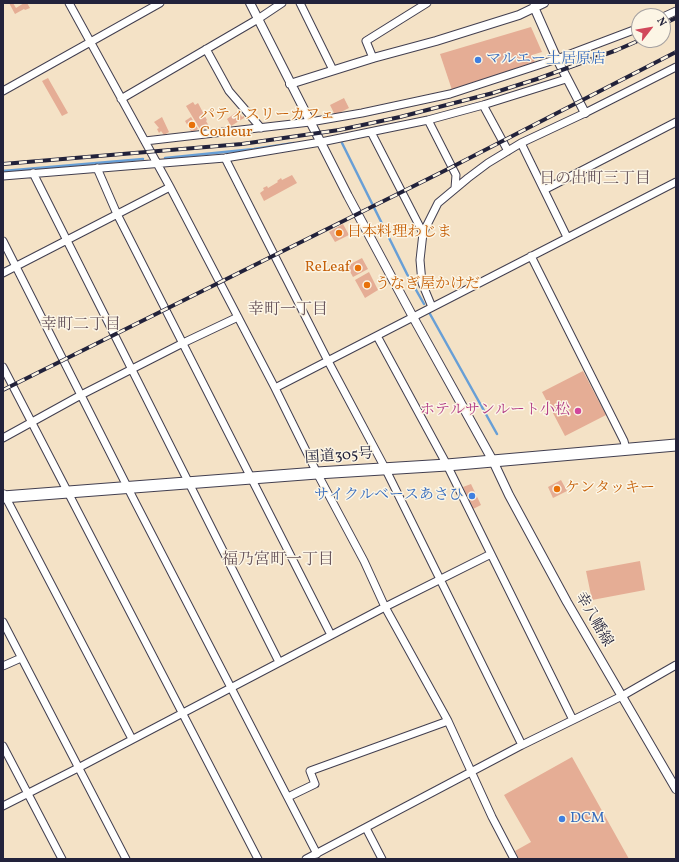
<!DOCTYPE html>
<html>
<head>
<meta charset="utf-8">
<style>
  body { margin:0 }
  #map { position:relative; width:679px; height:862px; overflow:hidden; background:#f4e2c6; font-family:Vollkorn,serif }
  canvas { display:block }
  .frame { position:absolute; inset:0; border:4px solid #22223b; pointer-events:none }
  .north { position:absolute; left:631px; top:8px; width:40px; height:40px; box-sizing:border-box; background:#fcf5e5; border:1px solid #a5a1a1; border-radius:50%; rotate:59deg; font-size:11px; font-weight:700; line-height:16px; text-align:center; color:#22223b }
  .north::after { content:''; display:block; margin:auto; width:14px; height:18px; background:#d1495b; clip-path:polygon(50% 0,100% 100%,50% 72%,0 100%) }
</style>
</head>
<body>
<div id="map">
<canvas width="679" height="862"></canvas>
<div class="frame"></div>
<div class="north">N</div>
</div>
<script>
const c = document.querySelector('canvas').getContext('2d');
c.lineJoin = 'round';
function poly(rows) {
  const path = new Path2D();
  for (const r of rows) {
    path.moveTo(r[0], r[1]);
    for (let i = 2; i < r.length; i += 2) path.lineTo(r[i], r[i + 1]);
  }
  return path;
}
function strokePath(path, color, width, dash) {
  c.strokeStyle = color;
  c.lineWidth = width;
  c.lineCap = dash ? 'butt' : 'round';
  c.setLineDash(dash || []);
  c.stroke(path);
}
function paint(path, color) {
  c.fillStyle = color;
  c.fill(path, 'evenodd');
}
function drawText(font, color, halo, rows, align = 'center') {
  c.font = font + ' Vollkorn,"Noto Serif JP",serif';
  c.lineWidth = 3;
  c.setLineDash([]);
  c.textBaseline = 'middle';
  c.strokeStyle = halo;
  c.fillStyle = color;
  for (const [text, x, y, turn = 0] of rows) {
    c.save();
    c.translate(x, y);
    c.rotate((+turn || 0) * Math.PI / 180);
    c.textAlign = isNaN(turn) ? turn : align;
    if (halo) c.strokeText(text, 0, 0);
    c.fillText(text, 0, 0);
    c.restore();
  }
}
strokePath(poly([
  [342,143,407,274,424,304],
  [165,158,254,149,294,143],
  [3,171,143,159],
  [430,314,497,434]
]), '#689fd6', 2.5);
paint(poly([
  [9,3,13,3,16,8,24,3,27,3,30,8,25,10,24,9,15,14],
  [531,27,542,52,532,55,536,65,452,90,440,54],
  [48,78,68,113,62,116,42,81],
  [344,98,349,108,335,115,330,105],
  [193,102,195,105,198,103,207,120,206,121,209,126,201,131,186,106],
  [238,111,242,117,244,116,244,118,231,126,227,119],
  [162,117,169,132,164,135,161,131,159,133,157,129,159,128,154,122],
  [191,117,198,129,192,133,185,121],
  [292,175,297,183,264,201,260,193,264,190,263,188,267,186,268,188,278,182,277,181,281,178,282,180],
  [343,224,349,235,335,242,329,232],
  [362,258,368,269,353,277,347,266],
  [369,272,378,290,365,298,355,280],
  [583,371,606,415,565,436,542,392],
  [561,480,567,491,553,498,548,487],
  [471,484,481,505,473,509,463,487],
  [640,561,645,590,592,600,586,571],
  [572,757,629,859,519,859,515,851,531,842,504,795]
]), '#e5ad95');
const minor = poly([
  [69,3,170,187,275,388,317,473,364,561,385,607,448,721,492,817,514,859],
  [300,3,333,70],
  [663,17,676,11],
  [206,49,229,91,261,128],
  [373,58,366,41,427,3],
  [3,91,160,3],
  [121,99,258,19,282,3],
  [483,105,508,151],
  [428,120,456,175,455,188],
  [371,132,423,233],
  [145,141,310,122,362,113,450,94,557,59,639,28],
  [521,143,567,237],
  [225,158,328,361,385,468,522,745],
  [97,168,117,214,331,635],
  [33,173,279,662],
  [3,176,225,158,321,142,428,120,483,105,566,79],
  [544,190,676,122],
  [3,241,134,500,317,854],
  [531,256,624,441,626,449],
  [3,273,170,187],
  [432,307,422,283,420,260,423,233,438,203,468,178,488,163,521,143,585,113,676,67],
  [377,336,447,465,573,720],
  [3,367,258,859],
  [275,388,676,182],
  [3,438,81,395,183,343,238,317],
  [4,494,132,739],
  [3,622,126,859],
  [3,666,21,658],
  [3,746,62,859],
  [288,797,315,784,310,771,448,721],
  [3,806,78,768,385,607,491,554],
  [366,828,382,859],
  [306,859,522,745,622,696,676,665]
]);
const tertiary = poly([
  [250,3,348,196,413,317,493,461,509,495,567,602,676,789],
  [534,7,557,59,585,113],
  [290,84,373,58,436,41,519,15,544,3]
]);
const trunk = poly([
  [3,497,317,473,447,465,676,445]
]);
strokePath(minor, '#423f50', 9);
strokePath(tertiary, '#423f50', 10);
strokePath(trunk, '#423f50', 13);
strokePath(minor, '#fff', 7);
strokePath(tertiary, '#fff', 8);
strokePath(trunk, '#fff', 11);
const rail = poly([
  [663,24,676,18],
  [3,164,242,144,339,130,400,117,493,93,537,79,617,50,640,40],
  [3,390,448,169,676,52]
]);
strokePath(rail, '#22223b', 4);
strokePath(rail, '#fcf5e5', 2.5, [8]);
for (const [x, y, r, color] of [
  [478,60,4,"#3f7fe0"],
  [192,125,4,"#e8710a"],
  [339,233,4,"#e8710a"],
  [358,268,4,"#e8710a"],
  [367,285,4,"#e8710a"],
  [578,411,4,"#d1479c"],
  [557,489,4,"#e8710a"],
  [472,496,4,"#3f7fe0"],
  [562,819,4,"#3f7fe0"]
]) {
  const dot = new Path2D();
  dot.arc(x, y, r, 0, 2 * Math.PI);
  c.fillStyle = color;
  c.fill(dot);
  strokePath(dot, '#fcf5e5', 1.5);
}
drawText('15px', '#366cbe', '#fcf5e5', [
  ["マルエー土居原店",486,60],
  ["サイクルベースあさひ",464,496,"right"],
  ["DCM",570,819]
], 'left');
drawText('15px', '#c56008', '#fcf5e5', [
  ["パティスリーカフェ",200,116],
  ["Couleur",200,133],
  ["日本料理わじま",347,233],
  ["ReLeaf",350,268,"right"],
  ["うなぎ屋かけだ",375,285],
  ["ケンタッキー",565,489]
], 'left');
drawText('15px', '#b23c85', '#fcf5e5', [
  ["ホテルサンルート小松",570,411]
], 'right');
drawText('15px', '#22223b', '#fcf5e5', [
  ["国道305号",339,457,-4],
  ["幸八幡線",593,620,60]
]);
drawText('16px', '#66535a', '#fcf5e5', [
  ["日の出町三丁目",595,180],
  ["幸町一丁目",288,311],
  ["幸町二丁目",81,326],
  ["福乃宮町一丁目",278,561]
]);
</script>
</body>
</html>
